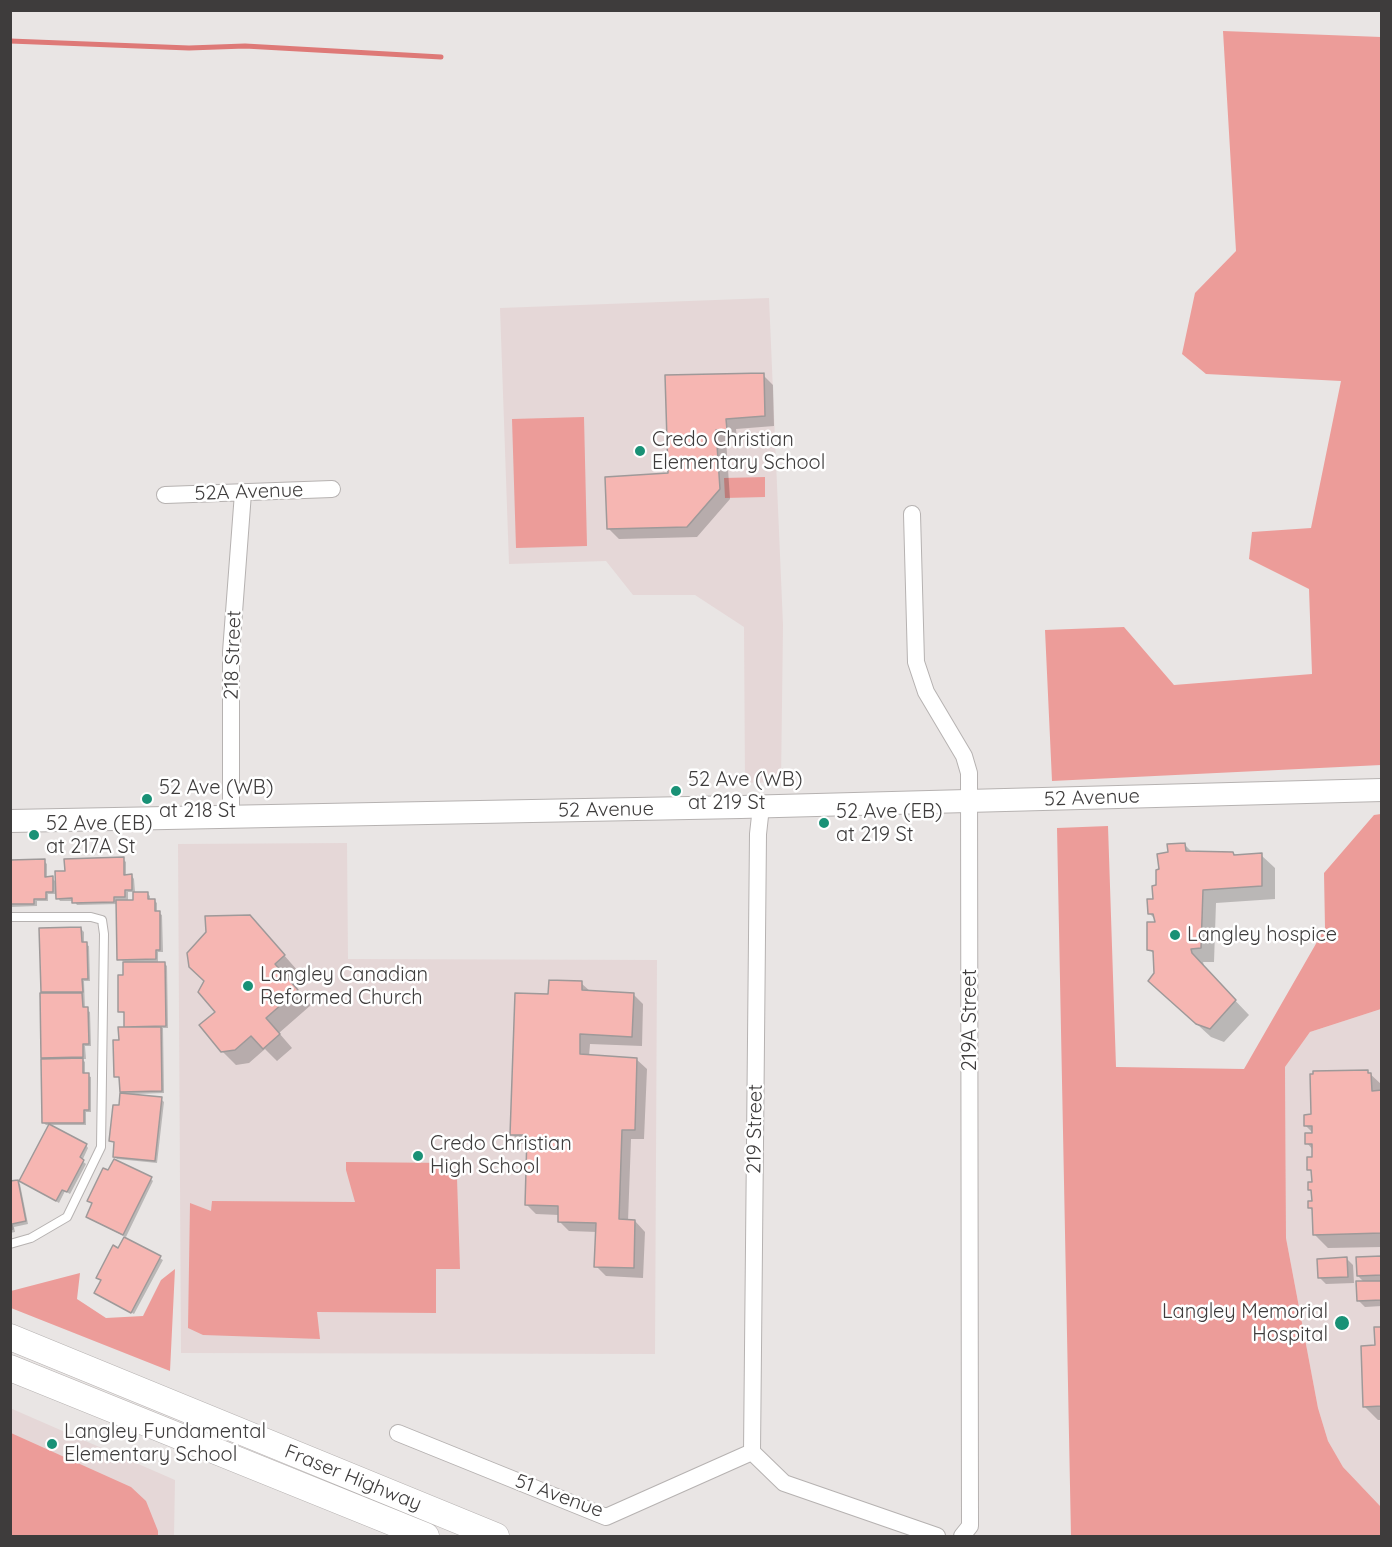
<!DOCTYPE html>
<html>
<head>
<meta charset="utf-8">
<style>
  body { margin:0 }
  #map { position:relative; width:1392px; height:1547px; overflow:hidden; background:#e9e5e4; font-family:Quicksand,sans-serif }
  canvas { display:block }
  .frame { position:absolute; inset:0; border:12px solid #3e3c3c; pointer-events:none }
</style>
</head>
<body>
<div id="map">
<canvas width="1392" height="1547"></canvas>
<div class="frame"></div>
</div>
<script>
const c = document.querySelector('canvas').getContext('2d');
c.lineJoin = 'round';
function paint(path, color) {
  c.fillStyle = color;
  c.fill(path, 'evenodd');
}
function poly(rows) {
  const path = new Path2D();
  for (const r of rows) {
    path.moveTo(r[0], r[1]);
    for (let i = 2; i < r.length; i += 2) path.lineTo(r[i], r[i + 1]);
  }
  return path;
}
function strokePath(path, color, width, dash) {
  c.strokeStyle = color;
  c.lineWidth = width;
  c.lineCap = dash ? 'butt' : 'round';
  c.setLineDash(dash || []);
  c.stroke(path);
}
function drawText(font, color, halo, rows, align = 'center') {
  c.font = font + ' Quicksand,sans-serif';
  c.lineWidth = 5;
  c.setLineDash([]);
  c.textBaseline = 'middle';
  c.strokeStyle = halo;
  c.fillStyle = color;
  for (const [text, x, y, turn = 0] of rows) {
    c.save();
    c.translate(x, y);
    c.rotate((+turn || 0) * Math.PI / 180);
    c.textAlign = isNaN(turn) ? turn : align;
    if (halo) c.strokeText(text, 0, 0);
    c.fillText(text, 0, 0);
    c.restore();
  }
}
paint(poly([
  [769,298,783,625,781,782,745,783,744,627,695,595,633,595,606,561,509,564,500,308],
  [347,843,348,959,657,960,655,1354,181,1353,178,844],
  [1381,1009,1381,1507,1343,1467,1328,1441,1318,1408,1286,1238,1285,1067,1310,1032],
  [10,1408,175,1480,174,1536,11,1536]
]), '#e5d7d7');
paint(poly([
  [1223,31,1381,37,1381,765,1052,781,1045,630,1124,627,1174,685,1312,674,1309,589,1249,559,1252,532,1311,528,1341,381,1206,374,1182,354,1195,293,1236,251],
  [584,417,587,546,516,548,512,419],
  [765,477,765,497,725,498,724,478],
  [1381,814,1381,1009,1310,1032,1285,1067,1286,1238,1318,1408,1328,1441,1343,1467,1381,1507,1381,1536,1071,1536,1057,828,1108,826,1116,1067,1244,1069,1325,928,1324,873,1374,815],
  [346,1162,448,1163,457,1178,460,1269,436,1269,436,1313,317,1312,320,1339,203,1335,188,1328,190,1203,211,1211,212,1201,355,1202,346,1170],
  [175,1269,170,1371,11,1308,11,1291,80,1273,77,1299,106,1318,143,1316,161,1280],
  [11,1433,131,1487,146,1501,158,1531,158,1536,11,1536]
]), '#ec9c99');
paint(poly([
  [763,375,773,385,774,426,736,429,737,439,726,439,730,499,697,537,619,539,609,529,670,475],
  [1184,844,1193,853,1233,853,1236,856,1261,855,1275,868,1275,899,1216,903,1214,962,1203,962,1205,969,1249,1015,1224,1042,1211,1037,1150,981,1156,974,1155,955,1149,949,1156,920,1149,913,1155,901,1161,870,1170,853],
  [123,859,126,862,126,876,132,876,134,879,135,892,128,892,128,901,135,901,147,893,150,896,150,900,154,900,157,903,157,912,162,915,163,952,158,952,158,963,164,963,167,966,168,1028,163,1028,164,1093,134,1094,134,1096,161,1099,164,1102,157,1163,117,1159,114,1156,116,1143,111,1140,125,1095,121,1091,121,1079,116,1076,120,1042,126,1029,125,1014,120,1011,125,976,125,962,119,959,118,904,77,905,74,901,60,901,58,898,57,894,48,894,48,901,37,901,37,906,10,907,10,862,44,861,47,864,47,878,52,878,57,883,66,872],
  [41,929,81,929,84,932,84,944,89,946,90,981,84,981,85,1009,90,1012,91,1046,85,1046,86,1059,82,1059,85,1062,85,1075,91,1077,91,1112,86,1112,86,1125,46,1125,43,1122,46,1060,43,1057],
  [263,931,297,970,287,979,311,1005,279,1033,292,1048,277,1061,265,1049,249,1063,236,1065,222,1051,217,1012],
  [10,932,12,934,11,996,10,996],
  [581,983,591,992,633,994,643,1004,642,1046,590,1044,589,1056,636,1059,647,1069,644,1139,631,1139,628,1221,635,1221,645,1232,643,1278,606,1276,596,1266,597,1232,569,1231,559,1221,559,1215,536,1214,526,1204,528,1145,522,1144,512,1134,550,995],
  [1367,1071,1382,1085,1382,1247,1328,1248,1315,1235,1314,1212,1310,1208,1313,1203,1313,1193,1309,1189,1313,1184,1313,1173,1309,1169,1314,1158,1313,1150,1307,1143,1315,1135,1305,1125,1312,1116],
  [86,1145,88,1148,82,1161,86,1164,70,1194,65,1191,59,1203,21,1181],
  [151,1179,153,1181,125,1239,163,1260,134,1314,96,1293,102,1281,98,1277,119,1250,126,1237,90,1219,87,1217,93,1204,89,1201],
  [17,1182,20,1184,28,1224,14,1227,15,1232,10,1233,10,1183],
  [1382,1257,1382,1306,1365,1307,1358,1300,1365,1283,1358,1276],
  [1347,1259,1353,1265,1354,1283,1326,1284,1319,1277],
  [1382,1329,1382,1420,1378,1420,1364,1406]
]), '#0003');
strokePath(poly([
  [10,41,189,48,245,46,441,57]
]), '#de7977', 5);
const building = poly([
  [764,373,765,416,726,419,727,430,716,430,720,489,687,527,607,529,605,477,668,473,665,375,764,373],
  [1185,843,1186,851,1233,852,1234,855,1262,853,1262,886,1203,890,1201,948,1191,949,1192,953,1236,1000,1210,1029,1196,1024,1148,981,1154,973,1153,951,1147,950,1147,922,1155,922,1153,914,1148,914,1147,899,1153,899,1152,886,1156,885,1156,870,1159,869,1157,854,1168,852,1167,844,1185,843],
  [124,857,124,875,132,874,132,890,125,890,125,897,114,897,114,902,72,903,72,898,56,899,55,871,65,871,64,859,124,857],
  [45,859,45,877,53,876,53,892,46,892,46,899,34,899,34,904,10,904,10,860,45,859],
  [133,892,148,892,148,899,155,899,155,911,160,911,160,950,156,950,156,959,117,960,116,900,133,900,133,892],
  [250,915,285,955,275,964,298,990,266,1018,280,1034,263,1049,251,1036,235,1050,221,1052,199,1025,215,1012,198,992,204,981,189,967,187,953,206,932,205,916,250,915],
  [81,927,82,942,87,942,88,979,82,979,83,992,41,992,39,928,81,927],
  [123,962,165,962,166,1026,124,1027,124,1012,118,1012,118,975,123,975,123,962],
  [549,980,582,981,582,990,634,993,632,1037,580,1034,580,1054,637,1058,635,1130,622,1130,619,1219,635,1220,634,1268,594,1267,596,1223,558,1222,558,1206,525,1205,527,1135,510,1135,515,993,548,994,549,980],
  [40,993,82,993,83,1007,88,1007,89,1044,83,1044,83,1057,41,1058,40,993],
  [118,1027,161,1027,162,1091,120,1092,119,1077,114,1077,113,1040,119,1040,118,1027],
  [83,1058,83,1073,89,1073,89,1110,84,1110,84,1123,42,1123,41,1059,83,1058],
  [1368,1070,1368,1073,1371,1073,1372,1091,1382,1090,1382,1233,1313,1235,1312,1208,1308,1208,1308,1201,1312,1201,1311,1190,1308,1190,1308,1182,1312,1182,1311,1170,1307,1170,1307,1157,1312,1157,1312,1144,1305,1144,1305,1133,1312,1133,1312,1126,1304,1126,1304,1115,1311,1114,1310,1074,1313,1074,1313,1071,1368,1070],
  [120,1093,162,1097,155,1161,113,1157,114,1142,109,1141,113,1105,119,1105,120,1093],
  [49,1124,87,1144,80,1157,84,1160,67,1192,62,1190,56,1201,19,1181,49,1124],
  [114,1159,152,1177,123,1235,86,1217,92,1203,87,1201,103,1168,108,1170,114,1159],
  [18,1180,26,1221,12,1224,13,1229,10,1230,10,1181,18,1180],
  [124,1237,161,1256,131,1313,94,1293,101,1280,96,1278,113,1245,118,1248,124,1237],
  [1382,1256,1382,1275,1357,1276,1356,1257,1382,1256],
  [1347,1257,1348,1277,1318,1278,1317,1259,1347,1257],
  [1356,1281,1382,1281,1382,1300,1357,1301,1356,1281],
  [1374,1327,1382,1327,1382,1406,1363,1407,1361,1346,1375,1345,1374,1327]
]);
paint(building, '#f6b6b2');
strokePath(building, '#9e9999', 1.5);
const lane = poly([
  [10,917,91,917,102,920,104,934,101,1147,67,1217,31,1238,10,1244]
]);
const street = poly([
  [165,495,332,489],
  [912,514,916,662,926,692,964,756,969,773,970,1526,962,1536],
  [231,816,231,652,243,493],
  [398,1433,606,1517,752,1452],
  [752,1452,758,834,761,807],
  [752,1452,784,1483,937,1536]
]);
const secondary = poly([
  [10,821,741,807,1382,790]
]);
const primary = poly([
  [10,1337,496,1536],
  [10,1368,426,1536]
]);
strokePath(lane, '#b6b2b1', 10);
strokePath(street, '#b6b2b1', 18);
strokePath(secondary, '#b6b2b1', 24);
strokePath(primary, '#b6b2b1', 27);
strokePath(lane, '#fff', 8);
strokePath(street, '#fff', 16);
strokePath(secondary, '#fff', 22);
strokePath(primary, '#fff', 26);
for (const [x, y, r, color] of [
  [640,451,6,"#199176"],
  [676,791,6,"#199176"],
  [147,799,6,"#199176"],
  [824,823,6,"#199176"],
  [34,835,6,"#199176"],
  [1175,935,6,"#199176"],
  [248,986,6,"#199176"],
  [418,1156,6,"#199176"],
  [1342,1323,8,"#199176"],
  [52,1444,6,"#199176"]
]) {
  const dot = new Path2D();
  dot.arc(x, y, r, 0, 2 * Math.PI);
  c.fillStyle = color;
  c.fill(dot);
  strokePath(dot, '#fff', 2);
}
drawText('20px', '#3e3c3c', '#fff', [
  ["Credo Christian",652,440],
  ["Elementary School",652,463],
  ["52 Ave (WB)",688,780],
  ["at 219 St",688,803],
  ["52 Ave (WB)",159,788],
  ["at 218 St",159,811],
  ["52 Ave (EB)",836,812],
  ["at 219 St",836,835],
  ["52 Ave (EB)",46,824],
  ["at 217A St",46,847],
  ["Langley hospice",1187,935],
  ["Langley Canadian",260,975],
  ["Reformed Church",260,998],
  ["Credo Christian",430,1144],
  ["High School",430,1167],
  ["Langley Memorial",1328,1312,"right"],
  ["Hospital",1328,1335,"right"],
  ["Langley Fundamental",64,1432],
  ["Elementary School",64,1455]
], 'left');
drawText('20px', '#3e3c3c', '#fff', [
  ["52A Avenue",249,492,-2],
  ["218 Street",233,655,-88],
  ["52 Avenue",1092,798,-2],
  ["52 Avenue",606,810,-1],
  ["219A Street",970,1020,-90],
  ["219 Street",755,1129,-89],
  ["Fraser Highway",353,1478,22],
  ["51 Avenue",559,1496,20]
]);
</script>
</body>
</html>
